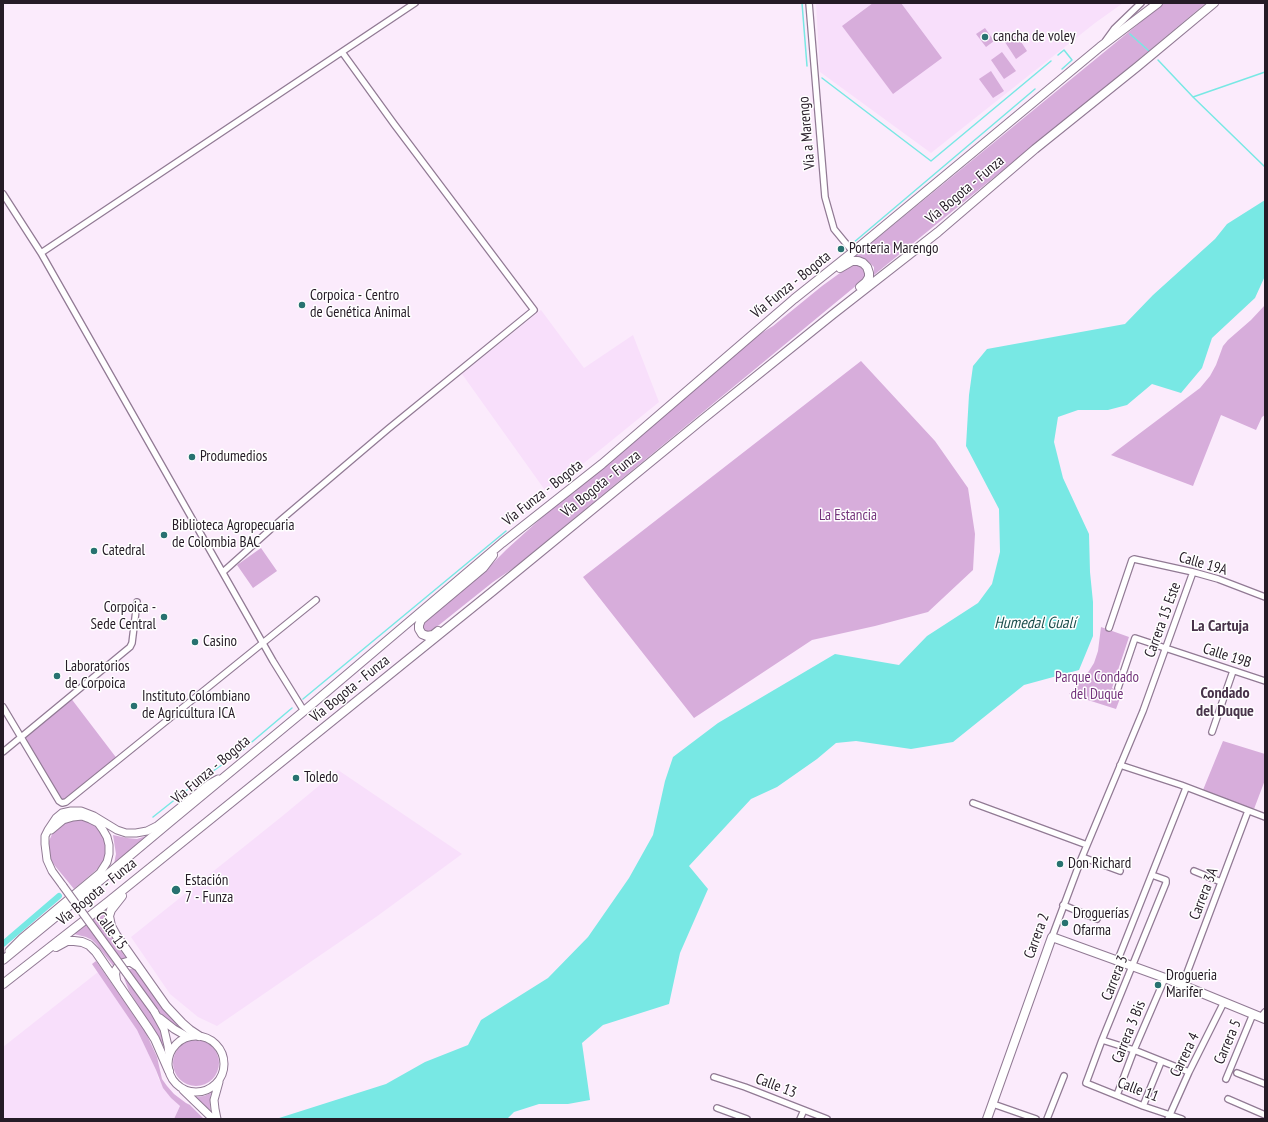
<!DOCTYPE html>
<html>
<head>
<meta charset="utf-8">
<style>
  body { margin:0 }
  #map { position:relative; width:1268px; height:1122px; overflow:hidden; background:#fbebfc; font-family:"PT Sans Narrow",sans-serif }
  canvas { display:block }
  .frame { position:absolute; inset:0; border:4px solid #251b26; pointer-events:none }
</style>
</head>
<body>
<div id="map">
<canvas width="1268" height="1122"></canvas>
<div class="frame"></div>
</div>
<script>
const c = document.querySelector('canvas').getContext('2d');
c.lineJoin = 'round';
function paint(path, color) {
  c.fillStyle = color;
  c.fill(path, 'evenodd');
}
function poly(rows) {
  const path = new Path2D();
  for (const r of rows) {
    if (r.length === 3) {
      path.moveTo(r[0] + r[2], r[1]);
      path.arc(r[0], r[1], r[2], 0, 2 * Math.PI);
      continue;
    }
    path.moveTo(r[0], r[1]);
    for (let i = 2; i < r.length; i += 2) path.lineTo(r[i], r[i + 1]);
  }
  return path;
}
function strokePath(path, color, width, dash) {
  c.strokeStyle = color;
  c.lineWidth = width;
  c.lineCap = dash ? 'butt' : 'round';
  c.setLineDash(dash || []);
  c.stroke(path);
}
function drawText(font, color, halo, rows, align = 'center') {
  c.font = font + ' "PT Sans Narrow",sans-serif';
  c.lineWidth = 3;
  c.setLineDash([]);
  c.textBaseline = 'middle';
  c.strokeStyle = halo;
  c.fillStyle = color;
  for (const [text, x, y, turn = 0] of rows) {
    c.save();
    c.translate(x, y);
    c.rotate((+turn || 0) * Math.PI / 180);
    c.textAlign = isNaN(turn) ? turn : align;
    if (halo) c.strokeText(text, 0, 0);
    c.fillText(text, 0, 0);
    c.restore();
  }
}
paint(poly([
  [816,3,1123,3,1095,23,931,153,820,72],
  [541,310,584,368,633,335,659,402,547,493,462,374],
  [338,770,462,854,376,917,217,1026,198,1017,170,994,131,937,280,818],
  [98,972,137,1030,156,1070,158,1078,171,1098,180,1106,174,1119,3,1119,3,1047]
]), '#f8dffb');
paint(poly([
  [873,3,901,3,942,58,893,94,842,26],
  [1164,3,1206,3,1115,79,874,275,874,267,869,262,863,258,853,258],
  [985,28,994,41,986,47,976,34],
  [1014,31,1027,51,1016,59,1003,39],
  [1002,52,1016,71,1004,79,991,60],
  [991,71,1004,91,993,98,979,79],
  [856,264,862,267,865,274,863,280,515,567,493,582,434,629,430,631,426,631,423,629,423,623,484,572,507,549,549,511,620,454,676,403,760,334,773,326,822,286,851,265],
  [1265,305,1265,415,1262,417,1256,430,1221,415,1193,486,1111,455,1200,388,1210,376,1216,365,1223,346,1228,340,1251,320],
  [861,361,935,441,968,488,975,534,973,570,928,612,875,626,812,640,694,718,583,577],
  [261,548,277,571,253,588,237,565],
  [1101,627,1129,637,1112,688,1122,693,1116,709,1069,694,1089,671,1094,663,1098,651],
  [70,697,118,760,62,803,21,738],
  [1223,741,1265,754,1265,780,1254,809,1203,790],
  [77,818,95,824,106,838,106,857,102,865,74,889,51,861,48,851,49,841,53,832,60,824],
  [113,835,127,838,137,839,146,836,114,864,116,854],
  [106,910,105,921,109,934,126,958,119,961,114,967,96,944,92,940,86,937,74,934],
  [96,961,146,1033,157,1057,162,1079,167,1086,174,1094,186,1103,190,1105,204,1119,174,1119,180,1106,171,1098,163,1088,156,1070,137,1030,92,964],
  [130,969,135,969,163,1009,174,1021,186,1032,179,1029,161,1015,154,1006,165,1048,129,991,124,978,124,973],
  [196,1063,23],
  [211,1093,210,1102,211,1112,195,1097,204,1096]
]), '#d7addb');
paint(poly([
  [1265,200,1265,276,1255,298,1212,338,1202,368,1181,393,1152,384,1127,405,1108,410,1078,410,1058,417,1054,442,1063,478,1089,534,1090,572,1093,602,1093,636,1079,670,1024,685,953,742,911,749,856,741,836,743,817,759,777,787,751,799,689,866,708,889,680,953,669,1004,603,1025,582,1043,590,1100,568,1104,539,1104,514,1112,507,1119,276,1119,386,1084,425,1062,468,1045,481,1020,548,978,588,937,629,878,653,835,665,781,673,757,718,723,835,654,899,665,927,636,978,603,992,584,1000,552,999,509,966,446,969,395,973,366,987,349,1125,324,1153,295,1215,239,1227,224]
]), '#78e8e4');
strokePath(poly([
  [802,3,807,66],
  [1130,34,1149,51],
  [1058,55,1064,50,1072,60,1062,69],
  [1158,60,1193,97,1265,167],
  [822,78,931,161,1051,61],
  [1193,97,1265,72],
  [853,243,1035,89],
  [303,699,506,531],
  [153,817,192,786,240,752,292,708]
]), '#78e8e4', 1.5);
strokePath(poly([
  [3,944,59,896]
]), '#78e8e4', 6);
const minor = poly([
  [809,3,825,197,834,229,853,252],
  [1106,40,1114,29,1141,3],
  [3,194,41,253,273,661,304,711],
  [41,253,415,3],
  [223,572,282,519,388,429,534,310,394,124,342,52],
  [1109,628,1132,560,1134,559,1193,572,1218,579,1265,597],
  [1118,688,1135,638,1265,681],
  [3,707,59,801,62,803,66,802,316,600],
  [1212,732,1233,671],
  [3,752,130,647,132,643,137,602],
  [1120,765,1181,785,1265,817],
  [973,803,1087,845],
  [1082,857,1120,871],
  [1194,871,1221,882],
  [1152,875,1166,880,1166,883,1102,1040,1086,1083,1143,1106,1182,1119],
  [1063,905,1097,919],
  [1052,937,1082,857,1143,711,1193,572],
  [1117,962,1186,788],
  [1182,986,1248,811],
  [1261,1017,1265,1012],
  [1102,1040,1134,1050,1189,1072],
  [1237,1073,1265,1084],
  [714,1077,745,1087,827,1119],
  [1226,1079,1253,1014],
  [1117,1095,1134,1050,1165,978],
  [1228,1099,1265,1115],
  [993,1104,1036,1119],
  [1143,1106,1161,1062],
  [717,1108,747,1119],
  [800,1119,804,1110],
  [1047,1119,1064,1076],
  [1168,1119,1189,1072,1224,1002]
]);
const tertiary = poly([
  [63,886,52,871,47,860,45,844,45,836,48,830,56,818,62,813,71,811,81,811,94,816,117,830,126,833,136,833,147,831,157,826,209,784,218,779],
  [9,951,22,938,100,873,107,862,109,854,109,845,107,837,103,830,98,823,90,819,82,816,73,817,63,820,51,830],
  [154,1011,164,1029,168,1046,169,1055],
  [160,1018,174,1029,188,1037],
  [196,1064,28],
  [183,1090,213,1119],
  [217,1119,215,1109,214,1100,219,1082]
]);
const secondary = poly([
  [987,1119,1052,937,1165,978,1265,1019]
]);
const primary = poly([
  [840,268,852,261,858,261,863,263,867,267,869,273,869,277,866,282,860,287],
  [438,631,433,635,427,636,422,634,419,629,419,625,421,620,483,568,493,555],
  [122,896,111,910,109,916,111,926,116,935,166,1006,182,1023,190,1030,199,1036],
  [56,947,67,941,74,941,82,942,89,945,96,952,148,1028,155,1039,169,1071],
  [3,960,102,879,170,822,304,711,502,543,602,464,794,299,853,252,1100,47,1158,3],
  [116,980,115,974,116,970,120,964,127,962,131,962,137,966],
  [3,984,108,902,493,591,703,419,832,315,938,232,1035,149,1137,67,1214,3]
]);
strokePath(minor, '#917a94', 8);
strokePath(tertiary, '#917a94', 9);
strokePath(secondary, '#917a94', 10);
strokePath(primary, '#917a94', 10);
strokePath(minor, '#fff', 5.5);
strokePath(tertiary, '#fff', 7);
strokePath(secondary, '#fff', 8);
strokePath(primary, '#fff', 8);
const tertiaryBridge = poly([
  [63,886,154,1011]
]);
strokePath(tertiaryBridge, '#917a94', 9, []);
strokePath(tertiaryBridge, '#fff', 7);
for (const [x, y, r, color] of [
  [985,37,4,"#277270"],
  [841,249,4,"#277270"],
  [302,305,4,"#277270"],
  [192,457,4,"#277270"],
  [164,535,4,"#277270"],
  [94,551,4,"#277270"],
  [164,617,4,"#277270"],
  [195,642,4,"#277270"],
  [57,676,4,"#277270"],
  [134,706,4,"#277270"],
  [296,778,4,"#277270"],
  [1060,864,4,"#277270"],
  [176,890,5,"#277270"],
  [1065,923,4,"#277270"],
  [1158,985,4,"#277270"]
]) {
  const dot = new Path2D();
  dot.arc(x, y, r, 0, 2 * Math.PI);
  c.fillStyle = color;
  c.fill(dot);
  strokePath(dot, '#fff', 1.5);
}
drawText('15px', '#251b26', '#fff', [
  ["cancha de voley",993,37],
  ["Porteria Marengo",849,249],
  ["Corpoica - Centro",310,296],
  ["de Genética Animal",310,313],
  ["Produmedios",200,457],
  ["Biblioteca Agropecuaria",172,526],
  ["de Colombia BAC",172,543],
  ["Catedral",102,551],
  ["Corpoica -",156,608,"right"],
  ["Sede Central",156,625,"right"],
  ["Casino",203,642],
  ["Laboratorios",65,667],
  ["de Corpoica",65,684],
  ["Instituto Colombiano",142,697],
  ["de Agricultura ICA",142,714],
  ["Toledo",304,778],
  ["Don Richard",1068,864],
  ["Estación",185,881],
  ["7 - Funza",185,898],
  ["Droguerías",1073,914],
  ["Ofarma",1073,931],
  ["Drogueria",1166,976],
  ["Marifer",1166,993]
], 'left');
drawText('15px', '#251b26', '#fff', [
  ["Vía a Marengo",807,133,-95],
  ["Vía Bogota - Funza",965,190,-40],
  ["Vía Funza - Bogota",791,285,-39],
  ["Vía Bogota - Funza",601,484,-39],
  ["Vía Funza - Bogota",543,493,-38],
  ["Calle 19A",1203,564,16],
  ["Carrera 15 Este",1163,620,-70],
  ["Calle 19B",1227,656,18],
  ["Vía Bogota - Funza",350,689,-39],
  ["Vía Funza - Bogota",211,770,-40],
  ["Vía Bogota - Funza",97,892,-39],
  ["Carrera 3A",1204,894,-69],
  ["Calle 15",111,931,54],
  ["Carrera 2",1037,936,-70],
  ["Carrera 3",1115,978,-68],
  ["Carrera 3 Bis",1129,1032,-68],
  ["Carrera 5",1228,1042,-67],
  ["Carrera 4",1185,1055,-64],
  ["Calle 13",776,1086,21],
  ["Calle 11",1138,1090,21]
]);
drawText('15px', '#74347c', '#fff', [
  ["La Estancia",848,516],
  ["Parque Condado",1097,678],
  ["del Duque",1097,695]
]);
drawText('italic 16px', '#1e504e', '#fff', [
  ["Humedal Gualí",1035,623]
]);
drawText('bold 16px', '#48334a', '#fff', [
  ["La Cartuja",1220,626],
  ["Condado",1225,693],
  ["del Duque",1225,711]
]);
</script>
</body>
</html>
